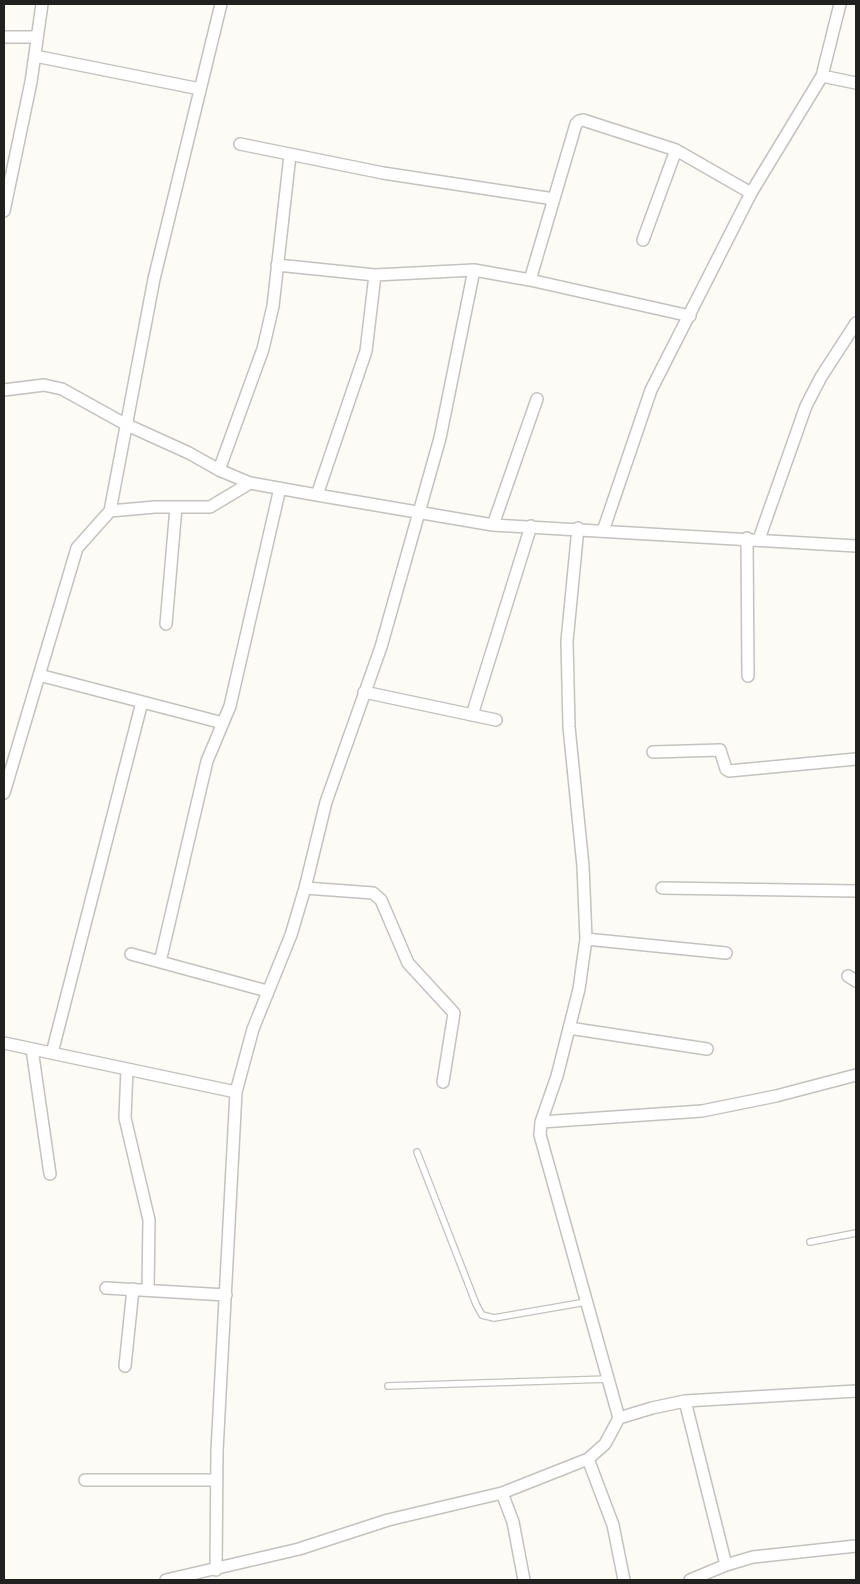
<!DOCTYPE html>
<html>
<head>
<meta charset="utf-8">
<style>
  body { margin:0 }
  #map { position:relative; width:860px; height:1584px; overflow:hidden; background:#fcfbf6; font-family:Overpass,sans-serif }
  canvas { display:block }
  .frame { position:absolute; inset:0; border:5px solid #21211f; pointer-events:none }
</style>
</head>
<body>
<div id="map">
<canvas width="860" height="1584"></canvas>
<div class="frame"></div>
</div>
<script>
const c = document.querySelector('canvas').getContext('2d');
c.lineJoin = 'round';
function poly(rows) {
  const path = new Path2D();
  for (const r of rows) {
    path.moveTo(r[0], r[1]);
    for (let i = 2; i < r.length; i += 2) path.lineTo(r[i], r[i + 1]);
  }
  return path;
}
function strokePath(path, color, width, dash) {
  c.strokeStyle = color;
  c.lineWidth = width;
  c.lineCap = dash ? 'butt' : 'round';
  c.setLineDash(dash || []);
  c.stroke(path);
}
const service = poly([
  [417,1152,476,1304,482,1315,494,1318,586,1302],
  [810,1242,856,1233],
  [388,1386,609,1379]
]);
const minor = poly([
  [4,37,37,37],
  [35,56,200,89],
  [822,76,856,83],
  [240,144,383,173,554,199],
  [4,211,31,82,42,4],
  [643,240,676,150],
  [277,265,375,275,474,270,530,280,690,316],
  [530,280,576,124,579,121,583,120,676,150,751,193],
  [4,390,44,385,62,389,125,424,189,453,219,470,250,483,317,495,493,525,856,546],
  [219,470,263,349,273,306,290,155],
  [317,495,366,351,375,275],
  [110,511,155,507,210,507,250,483],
  [493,525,537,399],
  [603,531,651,390,751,193,822,76,840,4],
  [747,538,748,676],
  [759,539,806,406,821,377,856,323],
  [166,624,176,507],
  [39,675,223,723],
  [364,692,496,720],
  [472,715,531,526],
  [653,752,720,750,726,769,729,771,856,759],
  [4,793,77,548,110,511,154,279,221,4],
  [305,888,373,893,381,900,408,963,454,1013,443,1082],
  [662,888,856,891],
  [586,939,726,953],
  [131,954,267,991],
  [160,962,207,761,230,706,280,488],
  [848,976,856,981],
  [569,1028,707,1049],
  [4,1043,236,1092],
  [32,1049,50,1174],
  [52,1053,142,702],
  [127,1069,125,1118,149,1220,148,1290],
  [541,1122,702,1111,776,1096,856,1075],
  [106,1288,226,1295],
  [125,1366,133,1289],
  [685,1401,726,1565],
  [619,1418,652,1408,685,1401,856,1391],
  [588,1459,613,1525,624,1580],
  [85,1480,217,1480],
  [502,1493,513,1522,524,1580],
  [216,1570,217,1451,236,1092,253,1029,291,935,305,888,326,802,381,647,440,438,474,270],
  [166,1580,299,1549,388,1520,502,1493,588,1459,605,1444,619,1418,540,1135,541,1122,557,1076,579,989,586,939,583,866,569,727,567,641,578,528],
  [690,1580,726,1565,753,1557,856,1546]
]);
strokePath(service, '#c4c2be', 8);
strokePath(minor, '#c4c2be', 14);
strokePath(service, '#fff', 5.5);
strokePath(minor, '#fff', 11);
</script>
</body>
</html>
